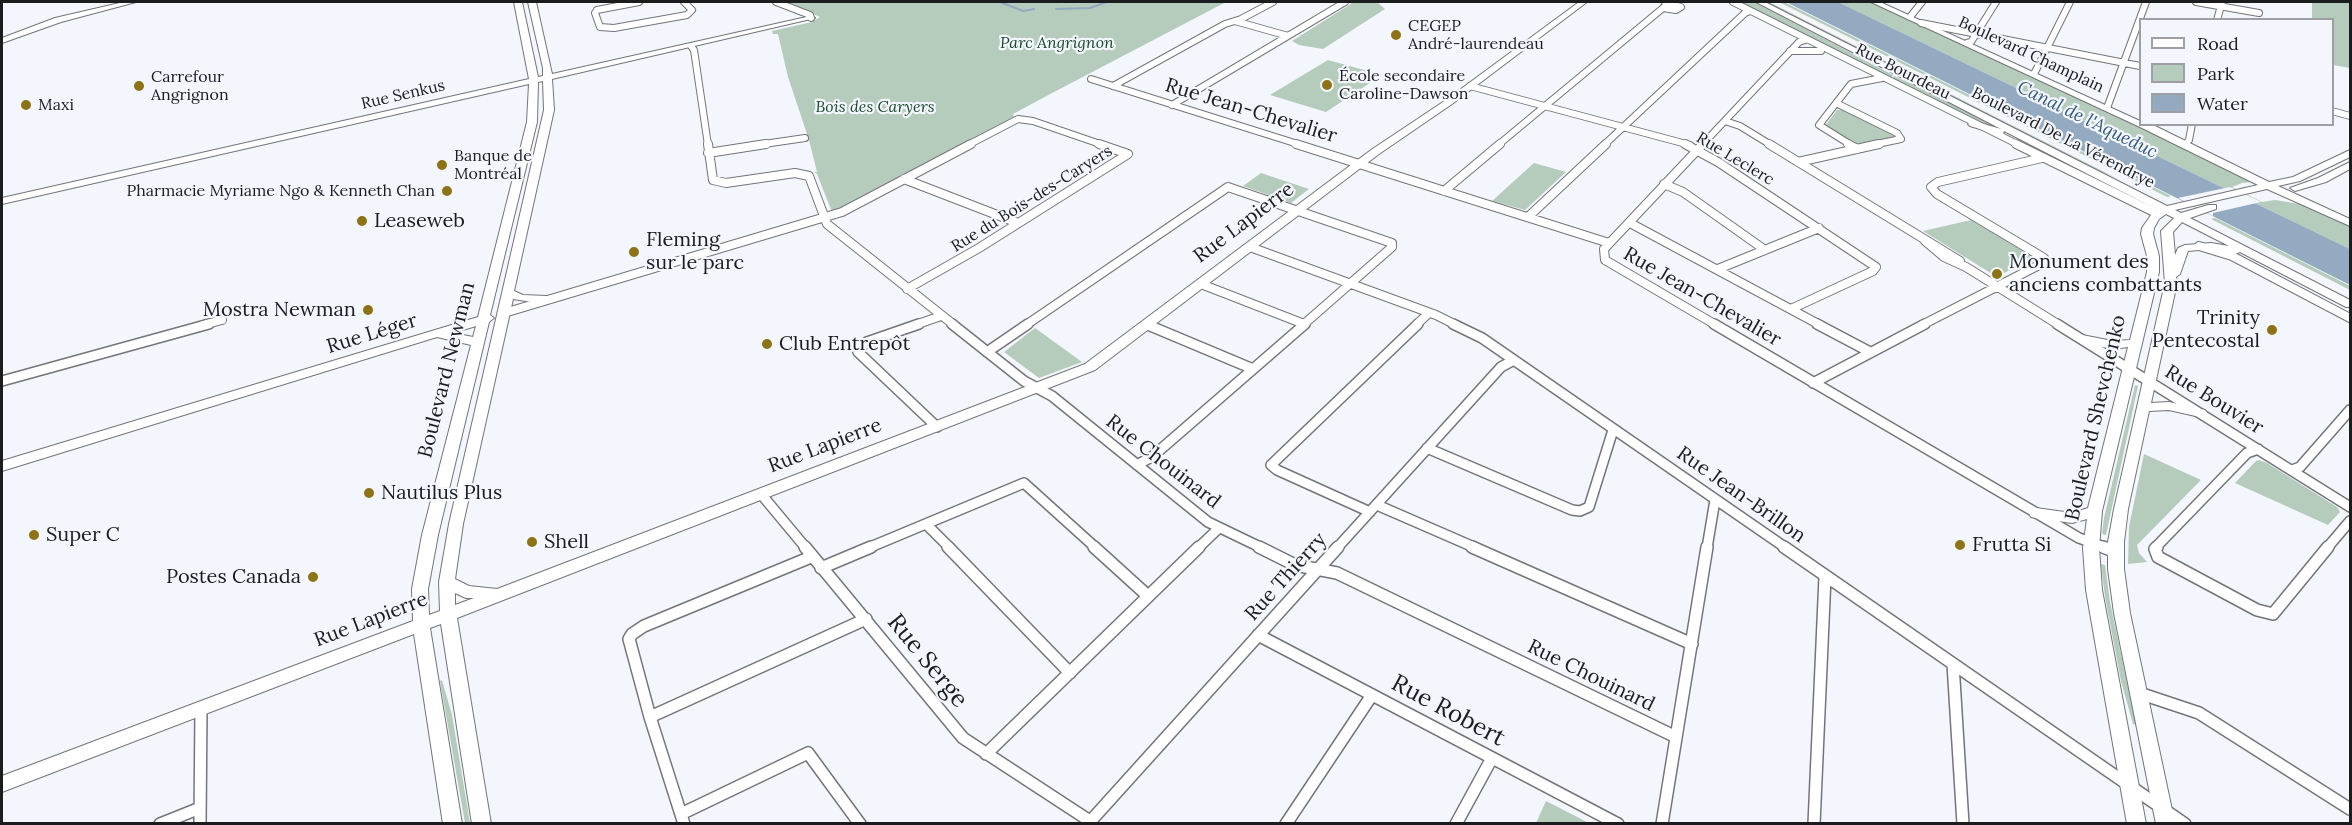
<!DOCTYPE html>
<html>
<head>
<meta charset="utf-8">
<style>
  body { margin:0 }
  #map { position:relative; width:2352px; height:825px; overflow:hidden; background:#f3f6fc; font-family:Lora,serif }
  canvas { display:block }
  .frame { position:absolute; inset:0; border:3px solid #1b1c1e; pointer-events:none }
  .legend { position:absolute; left:2139px; top:18px; width:195px; height:108px; box-sizing:border-box; background:#f3f6fc; border:2px solid #9d9fa3; margin:0; padding:8px 10px; list-style:none; font-size:18px; color:#1b1c1e }
  .legend li { display:flex; align-items:center; gap:12px; height:30px }
  .legend b { width:30px; border:2px solid #9d9fa3 }
</style>
</head>
<body>
<div id="map">
<canvas width="2352" height="825"></canvas>
<div class="frame"></div>
<ul class="legend">
<li><b style="height:8px;background:#fff"></b>Road</li>
<li><b style="height:16px;background:#b5cbbb"></b>Park</li>
<li><b style="height:16px;background:#93aac1"></b>Water</li>
</ul>
</div>
<script>
const c = document.querySelector('canvas').getContext('2d');
c.lineJoin = 'round';
function paint(path, color) {
  c.fillStyle = color;
  c.fill(path, 'evenodd');
}
function poly(rows) {
  const path = new Path2D();
  for (const r of rows) {
    path.moveTo(r[0], r[1]);
    for (let i = 2; i < r.length; i += 2) path.lineTo(r[i], r[i + 1]);
  }
  return path;
}
function strokePath(path, color, width, dash) {
  c.strokeStyle = color;
  c.lineWidth = width;
  c.lineCap = dash ? 'butt' : 'round';
  c.setLineDash(dash || []);
  c.stroke(path);
}
function drawText(font, color, halo, rows, align = 'center') {
  c.font = font + ' Lora,serif';
  c.lineWidth = 4.5;
  c.setLineDash([]);
  c.textBaseline = 'middle';
  c.strokeStyle = halo;
  c.fillStyle = color;
  for (const [text, x, y, turn = 0] of rows) {
    c.save();
    c.translate(x, y);
    c.rotate((+turn || 0) * Math.PI / 180);
    c.textAlign = isNaN(turn) ? turn : align;
    if (halo) c.strokeText(text, 0, 0);
    c.fillText(text, 0, 0);
    c.restore();
  }
}
paint(poly([
  [785,2,1226,2,1054,92,1013,114,1014,117,845,207,832,212,817,174,814,172,817,172,809,140,788,77,778,34,773,34,772,31,812,22,820,17],
  [1354,2,1377,2,1385,9,1323,49,1299,45,1292,41],
  [1740,2,1754,2,1893,75,1891,78],
  [1765,2,1769,2,2116,178,2084,164],
  [1779,2,1784,2,2171,196,2167,197],
  [1838,2,1871,2,2093,105,2251,180,2252,182,2242,183,2232,187,2262,202,2275,200,2300,204,2350,225,2350,249],
  [2312,2,2350,2,2350,68,2333,65,2332,20,2312,19],
  [1328,60,1382,75,1326,112,1270,95],
  [1894,76,1917,86,2009,133,1984,125,1892,80],
  [1843,109,1893,134,1894,137,1861,145,1852,143,1825,126,1837,110],
  [1534,163,1566,172,1525,210,1492,201],
  [1261,173,1309,189,1291,203,1243,186],
  [2215,218,2350,286,2350,290,2211,219],
  [1971,220,2033,257,1997,277,1923,231],
  [1035,328,1082,362,1039,378,1004,352],
  [2135,385,2138,386,2106,535,2102,534,2104,518],
  [2144,454,2201,480,2137,545,2139,553,2147,562,2128,564,2129,527],
  [2259,460,2267,463,2337,507,2340,512,2328,525,2235,483,2256,461],
  [2101,564,2105,565,2110,602,2136,725,2133,724,2121,681,2105,597],
  [442,680,452,715,470,823,465,823,440,681],
  [1546,801,1589,823,1536,823]
]), '#b5cbbb');
paint(poly([
  [1786,2,1838,2,2350,249,2350,285]
]), '#93aac1');
paint(poly([
  [2230,187,2261,202,2213,213,2213,216,2178,198]
]), '#f3f6fc');
strokePath(poly([
  [1000,2,1023,11,1034,9],
  [1056,9,1090,8,1107,2]
]), '#93aac1', 2);
const streetFar3 = poly([
  [639,2,597,10,595,13,600,27,614,28,687,15,692,10,684,2],
  [776,2,810,15,811,18],
  [1733,2,2019,145],
  [2196,2,2259,13],
  [1663,8,1676,10,1681,7,1666,3],
  [1910,17,1922,2],
  [2217,20,2222,2],
  [1235,21,1288,36],
  [1921,23,2140,66],
  [1967,43,1971,42,1996,2],
  [691,46,694,50,708,145],
  [1790,51,1821,51],
  [2034,74,2070,2],
  [1091,79,1301,145],
  [1113,86,1225,24,1241,19,1273,2],
  [1470,86,1690,145],
  [1836,103,1897,133,1901,139,1872,145],
  [1172,105,1345,2],
  [2107,108,2146,2],
  [2332,111,2350,116],
  [1725,121,1740,126,1771,145],
  [757,145,805,138],
  [968,145,1018,119,1033,121,1103,145],
  [1498,145,1663,8,1667,4,1665,2],
  [1604,145,1745,13,1750,11],
  [1702,145,1799,42,1805,40],
  [1851,145,1819,125,1851,84,1882,78],
  [2185,145,2189,140,2192,124]
]);
const streetFar2 = poly([
  [708,144,713,180,726,183,795,173,809,176,827,224,954,325],
  [1296,144,1609,243],
  [1685,144,1718,162,1876,267,1873,271,1791,309],
  [1703,144,1604,249,1605,260,1716,325],
  [1769,144,1960,261],
  [1848,144,1857,149],
  [2016,144,2158,214],
  [708,153,766,144],
  [1798,162,1879,144],
  [904,179,1018,223],
  [1664,184,1683,192,1765,250],
  [1444,191,1500,144],
  [1528,217,1606,144],
  [1630,223,1820,325],
  [1925,241,1944,257,1966,267,2059,325],
  [2199,246,2232,256,2350,318],
  [1250,247,1436,315,1456,325],
  [1718,269,1819,228],
  [1201,284,1304,324],
  [907,289,979,248,1128,154,1099,144],
  [504,313,842,212,971,144],
  [203,325,222,320],
  [915,325,941,316],
  [1026,325,1228,187,1392,243,1392,247,1303,325],
  [1416,325,1429,313],
  [1922,325,2043,263,2044,258,1937,194,1931,187,1938,182,2042,158]
]);
const streetFar1 = poly([
  [919,324,867,342,860,347,858,352,937,427],
  [952,324,1024,381,1052,396,1208,522,1262,548],
  [1453,324,1482,338,1786,548],
  [1714,324,2079,538,2107,548],
  [1817,324,1870,352],
  [2057,324,2350,507],
  [1148,325,1253,369],
  [987,352,1028,324],
  [2,381,209,324],
  [1813,383,1925,324],
  [1427,448,1572,510,1580,511,1589,507,1613,430],
  [1137,465,1153,456,1305,324],
  [2292,470,2300,467,2350,410],
  [761,494,806,548],
  [1377,505,1476,548],
  [1370,512,1277,470,1271,465,1418,324],
  [926,524,950,548],
  [868,548,1024,483,1096,548],
  [1198,548,1219,528],
  [1337,548,1501,367,1514,360],
  [1707,548,1715,500],
  [2155,548,2247,453,2258,449],
  [2327,548,2350,521]
]);
const street = poly([
  [805,547,963,738,1090,821],
  [948,547,1070,673],
  [1094,547,1148,596],
  [1259,547,1295,565,1337,573,1676,737],
  [1472,547,1692,644],
  [1784,547,2185,824],
  [2103,547,2116,552],
  [2157,547,2155,549,2158,557,2257,610,2273,614,2328,547],
  [821,568,871,547],
  [1258,635,1618,824],
  [1953,664,1963,824],
  [2139,693,2199,713,2350,809],
  [650,717,866,619],
  [986,754,1199,547],
  [681,814,808,753,860,824],
  [160,824,200,808],
  [200,824,201,708],
  [684,824,650,717,629,639,632,634,644,626,811,557],
  [1088,824,1338,547],
  [1286,824,1372,695],
  [1456,824,1492,758],
  [1662,824,1707,547],
  [1814,824,1825,577]
]);
const secondary = poly([
  [124,2,136,2,61,22,2,43,2,38,55,18,124,2],
  [514,2,522,2,538,77,543,76,543,68,528,2,536,2,552,74,811,16,815,18,552,79,554,110,514,291,523,295,546,296,552,300,546,304,513,299,463,524,455,579,469,586,497,589,1085,364,1371,150,1446,100,1579,2,1587,2,1452,104,1379,154,1095,370,457,618,491,824,472,824,441,624,430,628,462,824,443,824,414,634,2,792,2,776,413,621,412,589,422,535,471,345,437,337,2,471,2,461,478,317,527,122,529,84,2,204,2,198,529,79,514,2],
  [543,81,544,110,449,524,439,582,440,611,429,615,428,589,438,535,489,322,494,318,490,315,537,122,538,82,543,81],
  [476,326,473,337,453,333,476,326],
  [455,593,466,598,474,598,455,605,455,593],
  [1756,2,1765,2,2167,206,2258,185,2140,127,1871,2,1880,2,2140,121,2140,124,2151,124,2269,182,2293,177,2350,150,2350,157,2300,181,2278,186,2350,219,2350,226,2267,189,2175,210,2181,213,2208,205,2216,205,2216,209,2190,218,2350,300,2350,307,2346,307,2240,252,2235,254,2211,249,2188,251,2180,274,2176,277,2177,283,2151,403,2169,402,2205,410,2207,413,2200,417,2169,410,2149,411,2128,509,2124,542,2124,569,2130,613,2175,824,2156,824,2114,613,2108,569,2108,542,2114,509,2165,283,2161,231,2174,218,2166,214,2159,219,2154,228,2153,234,2159,256,2159,272,2102,511,2099,548,2102,590,2146,824,2127,824,2086,590,2083,548,2087,519,2072,523,2036,518,2031,517,2029,513,2031,509,2036,508,2072,513,2088,508,2128,347,2113,349,2078,342,2076,339,2082,335,2113,341,2130,340,2147,272,2147,256,2141,234,2142,228,2151,215,2158,210,2004,131,2003,134,2000,135,1970,126,1968,124,1973,121,2001,129,1756,2],
  [2182,222,2229,246,2211,243,2185,245,2178,248,2175,255,2173,232,2182,222],
  [2350,162,2350,169,2326,182,2295,191,2290,188,2318,178,2350,162]
]);
strokePath(streetFar3, '#73757a', 8);
strokePath(streetFar2, '#73757a', 10);
strokePath(streetFar1, '#73757a', 12);
strokePath(street, '#73757a', 14);
strokePath(secondary, '#73757a', 2);
strokePath(streetFar3, '#fff', 6);
strokePath(streetFar2, '#fff', 8);
strokePath(streetFar1, '#fff', 9);
strokePath(street, '#fff', 11);
paint(secondary, '#fff');
for (const [x, y, r, color] of [
  [1396,35,6,"#8b7316"],
  [1327,85,6,"#8b7316"],
  [139,86,6,"#8b7316"],
  [26,105,6,"#8b7316"],
  [442,165,6,"#8b7316"],
  [447,191,6,"#8b7316"],
  [362,221,6,"#8b7316"],
  [634,252,6,"#8b7316"],
  [1997,274,6,"#8b7316"],
  [368,310,6,"#8b7316"],
  [2272,330,6,"#8b7316"],
  [767,344,6,"#8b7316"],
  [369,493,6,"#8b7316"],
  [34,535,6,"#8b7316"],
  [532,542,6,"#8b7316"],
  [1960,545,6,"#8b7316"],
  [313,577,6,"#8b7316"]
]) {
  const dot = new Path2D();
  dot.arc(x, y, r, 0, 2 * Math.PI);
  c.fillStyle = color;
  c.fill(dot);
  strokePath(dot, '#f3f6fc', 2);
}
drawText('16px', '#1b1c1e', '#f3f6fc', [
  ["CEGEP",1408,26],
  ["André-laurendeau",1408,44],
  ["École secondaire",1339,76],
  ["Caroline-Dawson",1339,94],
  ["Carrefour",151,77],
  ["Angrignon",151,95],
  ["Maxi",38,105],
  ["Banque de",454,156],
  ["Montréal",454,174],
  ["Pharmacie Myriame Ngo & Kenneth Chan",435,191,"right"]
], 'left');
drawText('italic 16px', '#1b4a2d', '#f3f6fc', [
  ["Parc Angrignon",1057,43],
  ["Bois des Caryers",875,107]
]);
drawText('16px', '#1b1c1e', '#f3f6fc', [
  ["Boulevard Champlain",2031,55,25],
  ["Rue Bourdeau",1903,72,27],
  ["Rue Senkus",403,95,-13],
  ["Boulevard De La Vérendrye",2063,138,27],
  ["Rue Leclerc",1735,159,31],
  ["Rue du Bois-des-Caryers",1032,199,-32]
]);
drawText('italic 18px', '#34597d', '#f3f6fc', [
  ["Canal de l'Aqueduc",2087,120,26]
]);
drawText('20px', '#1b1c1e', '#f3f6fc', [
  ["Rue Jean-Chevalier",1251,111,17],
  ["Rue Lapierre",1244,223,-37],
  ["Rue Jean-Chevalier",1702,297,30],
  ["Rue Léger",372,334,-17],
  ["Boulevard Newman",447,370,-76],
  ["Rue Bouvier",2214,400,32],
  ["Boulevard Shevchenko",2096,418,-77],
  ["Rue Lapierre",825,446,-21],
  ["Rue Chouinard",1163,462,38],
  ["Rue Jean-Brillon",1741,495,35],
  ["Rue Thierry",1286,577,-48],
  ["Rue Lapierre",371,620,-21],
  ["Rue Chouinard",1591,676,26]
]);
drawText('20px', '#1b1c1e', '#f3f6fc', [
  ["Leaseweb",374,221],
  ["Fleming",646,240],
  ["sur le parc",646,263],
  ["Monument des",2009,262],
  ["anciens combattants",2009,285],
  ["Mostra Newman",356,310,"right"],
  ["Trinity",2260,318,"right"],
  ["Pentecostal",2260,341,"right"],
  ["Club Entrepôt",779,344],
  ["Nautilus Plus",381,493],
  ["Super C",46,535],
  ["Shell",544,542],
  ["Frutta Si",1972,545],
  ["Postes Canada",301,577,"right"]
], 'left');
drawText('24px', '#1b1c1e', '#f3f6fc', [
  ["Rue Serge",927,661,51],
  ["Rue Robert",1448,711,28]
]);
</script>
</body>
</html>
